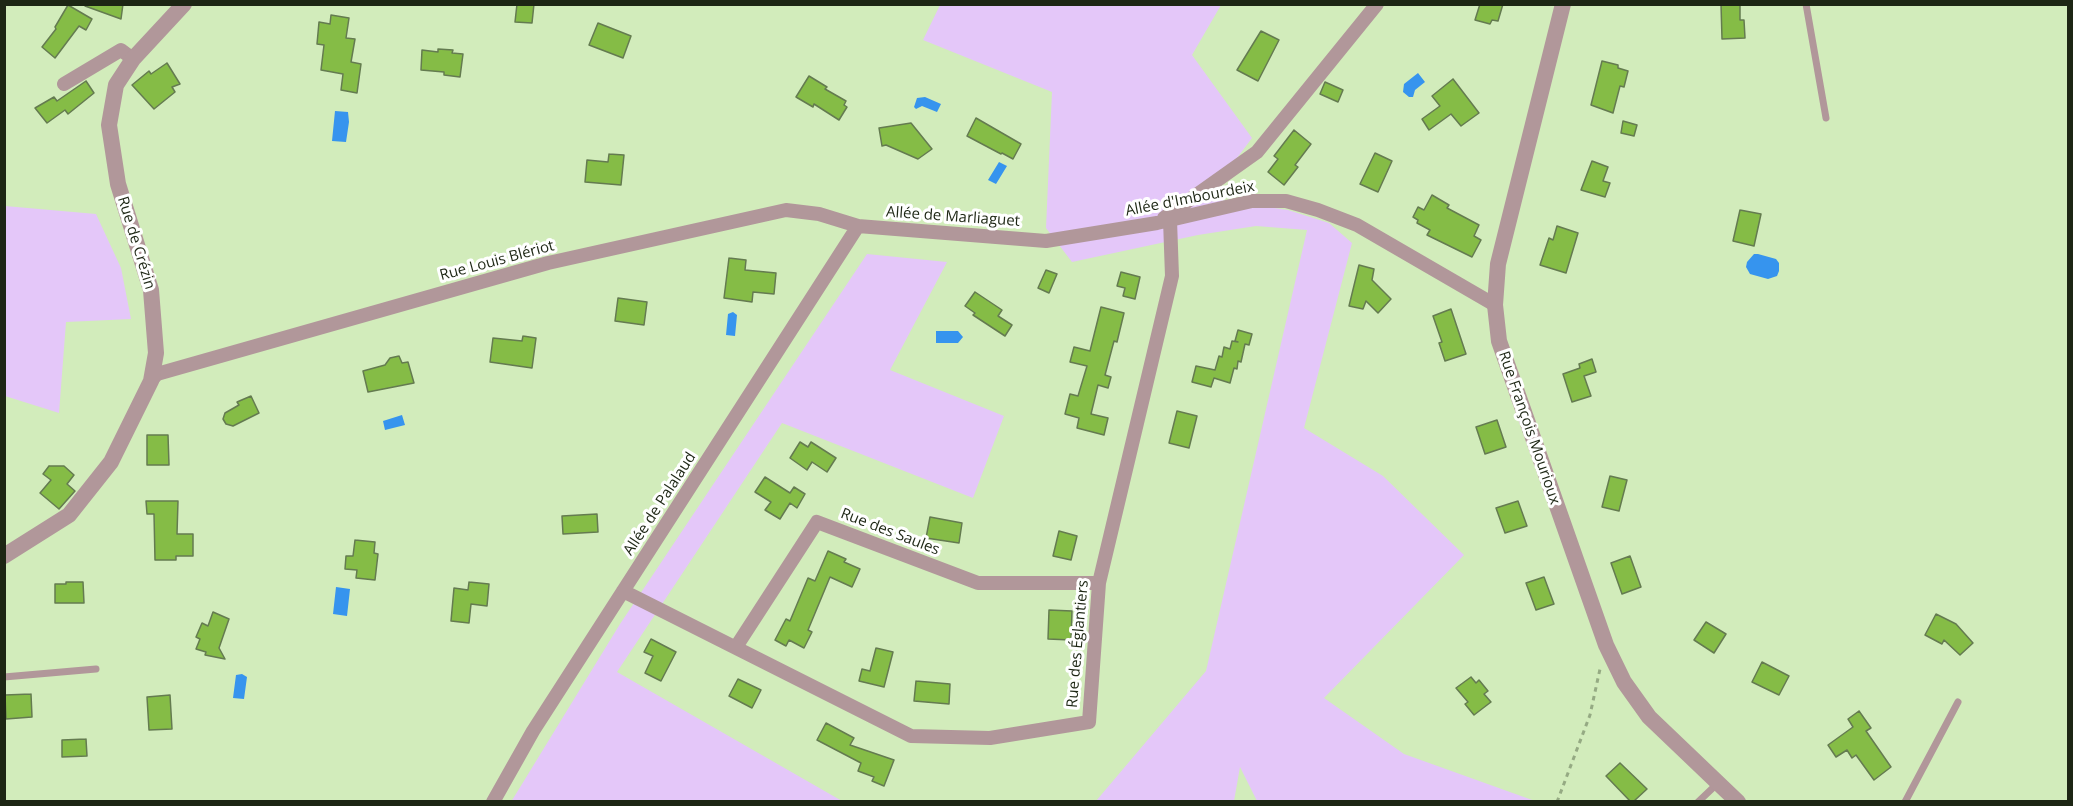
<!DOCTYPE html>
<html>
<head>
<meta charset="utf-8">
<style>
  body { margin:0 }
  #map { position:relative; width:2073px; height:806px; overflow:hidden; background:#d2ecbb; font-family:"Open Sans",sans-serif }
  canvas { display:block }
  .frame { position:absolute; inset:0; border:6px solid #1d2614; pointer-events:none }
</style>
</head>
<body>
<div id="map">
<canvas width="2073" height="806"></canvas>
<div class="frame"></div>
</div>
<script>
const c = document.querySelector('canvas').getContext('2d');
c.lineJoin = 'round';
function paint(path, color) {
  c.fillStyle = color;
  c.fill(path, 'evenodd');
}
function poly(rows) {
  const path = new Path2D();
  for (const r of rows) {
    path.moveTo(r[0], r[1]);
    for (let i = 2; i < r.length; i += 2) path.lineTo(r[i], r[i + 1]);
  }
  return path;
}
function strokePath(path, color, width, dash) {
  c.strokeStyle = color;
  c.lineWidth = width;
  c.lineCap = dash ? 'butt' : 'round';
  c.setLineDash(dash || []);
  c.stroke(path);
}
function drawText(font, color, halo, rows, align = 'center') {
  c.font = font + ' "Open Sans",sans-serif';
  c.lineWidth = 6;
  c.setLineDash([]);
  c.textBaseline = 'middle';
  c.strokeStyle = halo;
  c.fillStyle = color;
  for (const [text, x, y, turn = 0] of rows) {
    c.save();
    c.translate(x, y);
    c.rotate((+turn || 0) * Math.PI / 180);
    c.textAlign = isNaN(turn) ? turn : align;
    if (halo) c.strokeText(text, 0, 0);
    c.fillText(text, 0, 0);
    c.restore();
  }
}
paint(poly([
  [940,5,1221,5,1192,55,1252,138,1207,198,1288,210,1329,223,1352,243,1304,428,1383,476,1464,555,1324,698,1404,754,1535,801,1257,801,1240,767,1234,801,1096,801,1206,671,1307,230,1256,226,1198,235,1072,262,1046,228,1052,92,923,40],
  [5,206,96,214,121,268,131,319,66,322,59,413,5,396],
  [867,254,947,262,890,370,1004,416,973,498,782,423,617,672,842,801,511,802,620,624]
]), '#e4c7f9');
paint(poly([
  [1418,73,1425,82,1415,90,1413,97,1409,97,1403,92,1404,84],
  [925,97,941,104,937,112,922,106,916,109,914,107,917,98],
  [335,111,348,112,349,122,346,142,332,141],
  [999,162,1007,166,996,184,988,180],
  [1754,254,1758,254,1776,259,1779,263,1779,271,1777,276,1768,279,1750,274,1746,267,1747,262],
  [733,312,737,315,735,336,726,335,728,314],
  [936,331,958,331,963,337,958,343,936,343],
  [402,415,405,425,385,430,383,421],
  [336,587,350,589,347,616,333,614],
  [242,674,247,677,244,699,233,698,236,675]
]), '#3694ee');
const building = poly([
  [86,4,123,4,121,19,85,6,86,4],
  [517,4,534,4,532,23,515,22,517,4],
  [1480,4,1503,4,1498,21,1492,20,1490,24,1475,20,1480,4],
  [1721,4,1740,4,1740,20,1744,20,1745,38,1722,39,1721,4],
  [68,5,92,19,86,30,79,26,55,58,42,47,56,29,55,27,68,5],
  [331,15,349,18,346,38,355,39,351,62,361,64,357,93,341,90,343,74,321,70,324,45,317,44,319,22,330,24,331,15],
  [598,23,631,36,623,58,589,45,598,23],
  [1261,31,1279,40,1258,81,1237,70,1261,31],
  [438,49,453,50,452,53,463,54,460,77,444,75,444,72,421,70,422,50,438,52,438,49],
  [1602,61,1618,65,1618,68,1628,71,1624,87,1620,86,1613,113,1591,105,1602,61],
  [167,63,180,84,172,87,175,92,154,109,132,85,149,71,151,74,167,63],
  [809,76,827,87,825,89,846,101,844,105,847,107,839,120,814,104,813,107,796,97,809,76],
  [1453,79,1479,113,1461,126,1451,114,1429,130,1422,119,1440,106,1432,96,1453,79],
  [86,81,94,93,68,114,65,110,47,123,35,108,54,97,57,101,86,81],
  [1325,82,1343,90,1338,102,1320,94,1325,82],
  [976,118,1021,144,1013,159,1002,153,1001,154,967,136,976,118],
  [1623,121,1637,125,1634,136,1621,133,1623,121],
  [911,123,932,149,918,159,886,145,882,146,879,128,911,123],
  [1294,130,1311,144,1295,165,1298,167,1284,185,1268,172,1278,159,1274,156,1294,130],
  [1375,153,1392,161,1378,192,1360,184,1375,153],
  [609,154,624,155,621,185,585,182,587,160,608,162,609,154],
  [1592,161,1608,167,1603,181,1610,183,1605,197,1581,190,1592,161],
  [1432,195,1449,205,1447,208,1479,225,1474,236,1481,240,1472,257,1427,235,1430,230,1417,223,1418,220,1413,217,1418,207,1424,210,1432,195],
  [1740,210,1761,214,1754,246,1733,241,1740,210],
  [1557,226,1578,233,1566,273,1540,265,1549,238,1553,240,1557,226],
  [729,258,746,260,745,270,776,273,774,294,753,292,752,302,724,298,729,258],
  [1359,265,1374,269,1372,280,1391,299,1378,313,1366,301,1363,309,1349,306,1359,265],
  [1046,270,1057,274,1049,293,1038,288,1046,270],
  [1121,272,1140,277,1135,299,1123,296,1125,288,1117,286,1121,272],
  [975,292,1002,310,998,316,1012,325,1005,336,973,315,975,313,965,306,975,292],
  [618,298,647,302,644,325,615,321,618,298],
  [1101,307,1124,313,1117,342,1114,341,1105,375,1111,377,1108,388,1098,385,1091,414,1108,418,1104,435,1077,428,1079,418,1065,414,1070,394,1078,396,1087,366,1070,362,1074,347,1090,351,1101,307],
  [1451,309,1466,354,1445,361,1439,343,1442,342,1433,316,1451,309],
  [1238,330,1252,334,1249,345,1245,344,1241,362,1238,361,1237,369,1234,368,1230,383,1214,378,1211,387,1192,382,1196,366,1215,370,1219,356,1222,357,1224,347,1230,349,1232,341,1238,342,1235,341,1238,330],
  [523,336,536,338,532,368,490,362,493,338,522,341,523,336],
  [399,356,402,363,408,362,414,383,368,392,363,371,385,365,390,358,399,356],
  [1592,359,1596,372,1584,376,1591,396,1572,402,1563,374,1580,368,1579,364,1592,359],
  [251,396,259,413,233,426,226,424,223,419,225,413,239,405,237,402,251,396],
  [1177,411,1197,416,1189,448,1169,443,1177,411],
  [1497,420,1506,447,1485,454,1476,427,1497,420],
  [147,435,168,435,169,465,147,465,147,435],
  [800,442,808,447,811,442,836,458,827,472,812,462,807,470,790,458,800,442],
  [49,466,64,466,74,475,67,484,75,491,59,509,40,493,51,480,43,474,49,466],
  [1610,476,1627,480,1619,511,1602,507,1610,476],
  [765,477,790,493,794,487,805,494,797,508,790,503,780,519,765,510,771,502,755,492,765,477],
  [146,501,178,501,177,534,193,534,193,556,176,556,176,560,155,560,154,514,147,514,146,501],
  [1518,501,1527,526,1505,533,1496,508,1518,501],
  [597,514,598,532,563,534,562,516,597,514],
  [930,517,962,523,959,543,926,538,930,517],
  [1059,531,1077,536,1071,560,1053,556,1059,531],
  [355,540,375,542,374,553,378,554,375,580,356,578,357,570,345,569,346,556,353,556,355,540],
  [828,551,846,559,844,562,860,569,852,587,830,577,808,630,812,632,804,648,789,640,786,646,775,640,786,619,790,621,808,578,815,581,828,551],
  [1630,556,1641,587,1622,594,1611,563,1630,556],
  [1544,577,1554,604,1536,610,1526,583,1544,577],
  [66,582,83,582,84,603,55,603,55,584,66,584,66,582],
  [469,582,489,584,487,606,471,604,469,623,451,621,454,588,468,590,469,582],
  [1049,610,1072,611,1071,640,1048,639,1049,610],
  [213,612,229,619,219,648,225,659,205,655,206,652,196,649,200,639,196,637,202,623,208,626,213,612],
  [1936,614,1956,624,1973,643,1960,655,1944,640,1942,644,1925,635,1936,614],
  [1706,622,1726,634,1714,653,1694,640,1706,622],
  [651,639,676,652,661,681,645,673,653,656,644,652,651,639],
  [876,648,893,652,884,687,859,681,862,669,870,671,876,648],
  [1762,662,1789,676,1779,695,1752,682,1762,662],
  [1471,677,1476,683,1479,680,1488,691,1484,694,1491,702,1474,715,1465,704,1468,702,1456,688,1471,677],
  [738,679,761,690,752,708,729,696,738,679],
  [916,681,950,684,949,704,914,701,916,681],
  [31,694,32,717,6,719,5,695,31,694],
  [170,695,172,729,149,730,147,697,170,695],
  [1859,711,1871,728,1866,731,1891,767,1874,780,1856,755,1852,758,1847,750,1836,757,1828,745,1853,727,1848,719,1859,711],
  [826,723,854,738,850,745,894,760,884,786,872,781,874,777,858,771,861,763,817,740,826,723],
  [86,739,87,756,62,757,62,740,86,739],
  [1620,763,1647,789,1634,801,1630,801,1606,776,1620,763]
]);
paint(building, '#85bc46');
strokePath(building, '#647b50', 1.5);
strokePath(poly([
  [1557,802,1590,715,1600,669]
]), '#95aa83', 3, [4.5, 4.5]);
strokePath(poly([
  [1806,4,1826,118],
  [4,677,96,669],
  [1698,802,1718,783],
  [1905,802,1958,702]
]), '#b1979a', 7);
strokePath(poly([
  [64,84,121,50,133,59],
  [1164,218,1257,152,1377,4],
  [151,381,157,374,548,263,786,210,819,214,858,226,1046,241,1157,223,1252,201,1286,201,1318,210,1357,225,1495,305],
  [623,591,911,736,990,738,1089,722,1099,583,1172,276,1170,220],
  [736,647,817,522,978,583,1099,583],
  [493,802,533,731,858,226]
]), '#b1979a', 14);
strokePath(poly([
  [1563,4,1498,264,1495,305,1499,341,1606,645,1624,682,1649,717,1738,802],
  [4,556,69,515,111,462,151,381,156,353,151,290,118,184,109,125,116,85,133,59,184,4]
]), '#b1979a', 16);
drawText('15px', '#1d2614', '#fff', [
  ["Allée d'Imbourdeix",1190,199,-11],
  ["Allée de Marliaguet",953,217,4],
  ["Rue de Crézin",136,243,73],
  ["Rue Louis Blériot",497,261,-15],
  ["Rue François Mourioux",1529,428,71],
  ["Allée de Palalaud",660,504,-57],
  ["Rue des Saules",890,532,21],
  ["Rue des Églantiers",1078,644,-85]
]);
</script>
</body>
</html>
